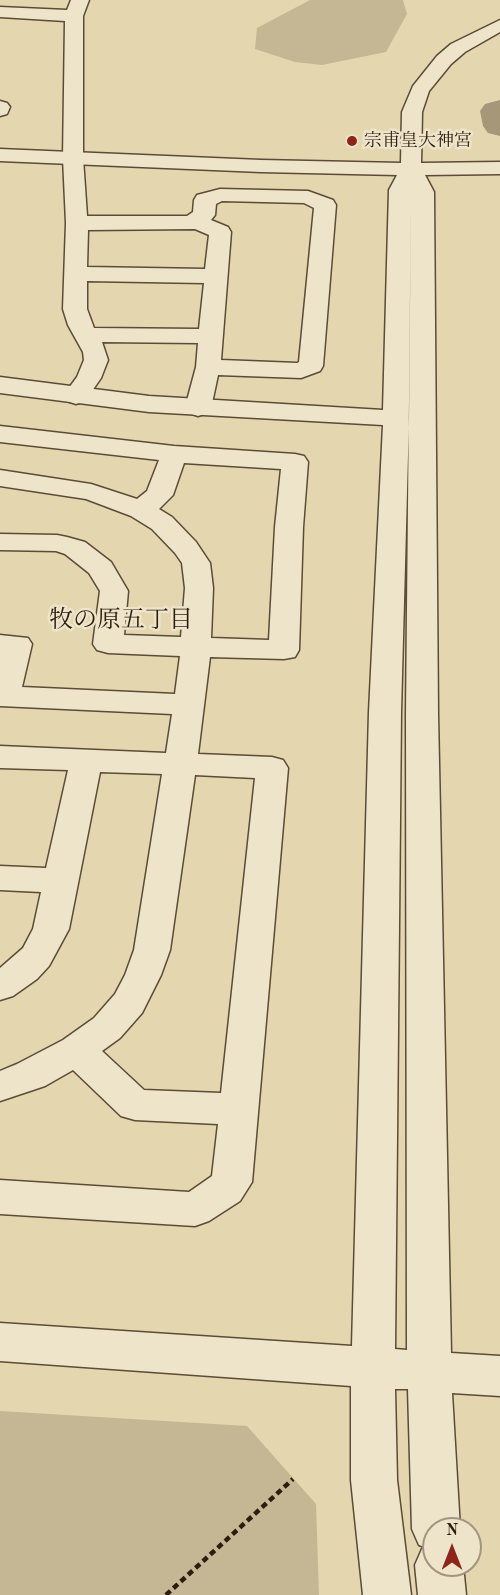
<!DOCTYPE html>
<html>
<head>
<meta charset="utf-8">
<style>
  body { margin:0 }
  #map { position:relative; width:500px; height:1595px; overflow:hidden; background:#e4d6ae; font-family:"Old Standard TT",serif }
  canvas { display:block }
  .north { position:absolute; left:422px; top:1517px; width:60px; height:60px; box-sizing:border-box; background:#ede4ca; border:2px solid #a0957f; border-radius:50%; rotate:0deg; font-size:16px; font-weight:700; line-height:24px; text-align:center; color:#2c1e0f }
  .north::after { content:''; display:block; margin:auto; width:21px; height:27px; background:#8f2418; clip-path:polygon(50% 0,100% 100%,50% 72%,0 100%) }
</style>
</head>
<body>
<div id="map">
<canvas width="500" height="1595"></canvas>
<div class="north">N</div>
</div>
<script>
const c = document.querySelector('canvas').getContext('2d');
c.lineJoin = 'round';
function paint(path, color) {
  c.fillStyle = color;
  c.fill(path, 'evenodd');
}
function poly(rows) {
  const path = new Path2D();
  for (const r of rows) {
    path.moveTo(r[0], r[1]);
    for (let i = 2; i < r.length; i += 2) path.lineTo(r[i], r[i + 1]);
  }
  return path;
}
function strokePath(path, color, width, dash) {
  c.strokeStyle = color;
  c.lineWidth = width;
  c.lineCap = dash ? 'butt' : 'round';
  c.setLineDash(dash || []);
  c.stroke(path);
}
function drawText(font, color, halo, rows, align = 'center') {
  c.font = font + ' "Old Standard TT","Noto Serif JP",serif';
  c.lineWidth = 5;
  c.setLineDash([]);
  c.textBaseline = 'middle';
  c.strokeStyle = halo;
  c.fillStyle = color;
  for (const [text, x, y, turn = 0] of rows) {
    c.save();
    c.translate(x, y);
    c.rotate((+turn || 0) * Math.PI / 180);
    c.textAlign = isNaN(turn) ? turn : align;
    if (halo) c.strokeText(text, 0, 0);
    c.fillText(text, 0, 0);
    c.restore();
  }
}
paint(poly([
  [310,0,403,0,407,14,386,52,322,65,295,62,255,49,257,28],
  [0,1411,247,1426,316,1504,319,1595,0,1595]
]), '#c5b793');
paint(poly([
  [500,100,500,136,488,133,483,126,480,111,485,104,500,100]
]), '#a59778');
const minor = poly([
  [71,0,89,0,83,16,83,158,87,216,187,216,193,212,194,200,197,195,220,189,308,191,333,200,336,205,323,366,320,371,301,378,218,375,211,408,207,413,198,416,189,413,185,408,196,367,198,343,102,342,108,360,101,378,85,401,76,404,67,401,63,396,77,377,84,360,83,352,68,325,63,309,66,223,63,158,65,21,0,17,0,7,67,10,71,0],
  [222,201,304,203,314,208,299,362,297,363,221,360,231,232,228,227,211,220,215,215,216,204,222,201],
  [195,229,209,235,205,269,87,267,88,230,195,229],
  [87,281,204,283,199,329,94,328,87,309,87,281],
  [0,101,7,103,10,107,7,114,0,116,0,101],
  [0,426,174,446,295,454,304,456,308,462,303,527,299,650,295,657,284,659,210,657,198,754,272,757,283,760,288,768,252,1182,240,1201,209,1221,195,1226,0,1214,0,1180,189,1192,212,1176,218,1124,135,1120,121,1116,73,1070,45,1086,0,1101,0,1071,17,1064,63,1040,94,1018,115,994,125,975,134,950,162,774,100,772,69,929,49,966,37,979,13,996,0,1000,0,968,23,948,33,929,41,892,0,890,0,866,46,868,68,770,0,768,0,746,166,753,172,714,0,706,0,635,28,638,32,644,22,687,175,694,180,656,108,653,97,650,93,644,100,591,89,573,65,554,56,551,0,550,0,534,57,535,67,537,85,542,111,562,128,591,124,635,181,637,185,588,182,563,175,553,152,529,131,516,86,499,0,486,0,470,91,484,137,499,147,491,159,460,0,442,0,426],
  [184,463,281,469,275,527,269,640,211,638,213,588,210,563,196,542,172,517,159,509,173,495,184,463],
  [195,775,255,778,221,1093,144,1090,102,1051,120,1038,142,1013,161,975,170,950,195,775]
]);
const tertiary = poly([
  [500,20,500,32,465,52,451,64,429,91,422,112,421,163,500,162,500,174,425,175,434,192,438,714,451,1353,500,1356,500,1396,452,1393,460,1529,434,1529,434,1565,463,1565,466,1595,418,1595,415,1565,422,1549,425,1547,419,1545,412,1529,408,1389,395,1389,397,1480,411,1595,363,1595,351,1480,351,1386,0,1361,0,1323,352,1346,369,712,383,425,149,412,0,393,0,377,149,396,383,410,389,190,397,175,261,172,0,161,0,149,261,160,401,163,402,112,413,86,437,56,451,44,500,20],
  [411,189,406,714,407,1350,395,1349,401,712,409,418,411,189]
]);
strokePath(minor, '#5a4c37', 3);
strokePath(tertiary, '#5a4c37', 3);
strokePath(poly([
  [166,1595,293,1479]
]), '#2c1e0f', 4.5, [6, 4]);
paint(minor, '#ede4ca');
paint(tertiary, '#ede4ca');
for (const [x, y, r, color] of [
  [352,141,6,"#8f2418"]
]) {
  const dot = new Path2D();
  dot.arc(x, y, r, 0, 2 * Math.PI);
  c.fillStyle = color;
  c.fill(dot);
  strokePath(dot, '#ede4ca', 2);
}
drawText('18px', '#2c1e0f', '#ede4ca', [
  ["宗甫皇大神宮",364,141]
], 'left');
drawText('24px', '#2c1e0f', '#ede4ca', [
  ["牧の原五丁目",121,621]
]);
</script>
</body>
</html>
